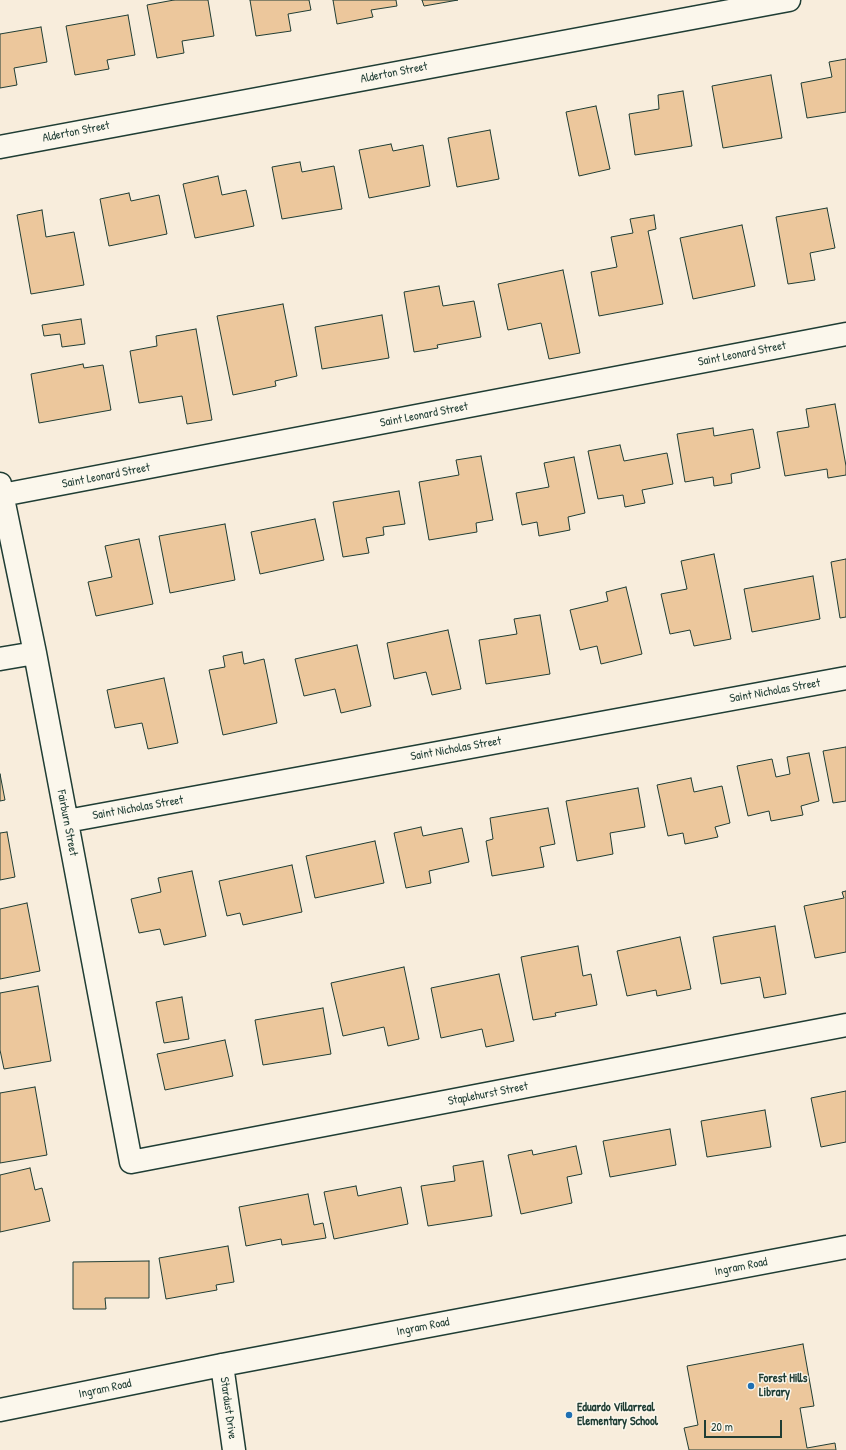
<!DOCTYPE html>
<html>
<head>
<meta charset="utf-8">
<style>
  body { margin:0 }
  #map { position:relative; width:846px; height:1450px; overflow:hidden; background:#f8eddc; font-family:"Patrick Hand",sans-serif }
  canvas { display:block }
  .scale { position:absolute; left:704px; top:1420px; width:78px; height:18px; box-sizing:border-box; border:2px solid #1f3d34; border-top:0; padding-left:5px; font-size:12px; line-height:14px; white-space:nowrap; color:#1f3d34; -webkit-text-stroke:3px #fbf7ec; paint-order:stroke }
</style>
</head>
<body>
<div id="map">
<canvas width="846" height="1450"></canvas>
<div class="scale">20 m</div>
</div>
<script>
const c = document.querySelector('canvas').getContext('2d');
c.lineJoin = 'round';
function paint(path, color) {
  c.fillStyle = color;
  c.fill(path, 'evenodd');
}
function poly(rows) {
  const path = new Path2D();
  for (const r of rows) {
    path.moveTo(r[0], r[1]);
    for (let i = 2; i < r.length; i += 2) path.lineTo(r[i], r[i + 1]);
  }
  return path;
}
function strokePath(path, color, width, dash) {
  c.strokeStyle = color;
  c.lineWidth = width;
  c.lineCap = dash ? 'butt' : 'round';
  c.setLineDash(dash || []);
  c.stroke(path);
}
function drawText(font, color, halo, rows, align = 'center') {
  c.font = font + ' "Patrick Hand",sans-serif';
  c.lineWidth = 3;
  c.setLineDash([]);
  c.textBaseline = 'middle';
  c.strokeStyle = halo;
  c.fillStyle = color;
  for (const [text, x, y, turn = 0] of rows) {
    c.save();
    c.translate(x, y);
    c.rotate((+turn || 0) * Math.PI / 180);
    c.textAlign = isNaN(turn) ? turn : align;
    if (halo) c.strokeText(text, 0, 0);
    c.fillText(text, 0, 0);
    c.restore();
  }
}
const building = poly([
  [174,0,208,0,214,36,182,41,184,53,157,58,147,5,174,0],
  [250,0,309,0,311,10,288,14,291,31,256,36,250,0],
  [333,0,396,0,397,6,371,10,373,17,337,24,333,0],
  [422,0,458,0,424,6,422,0],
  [128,15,135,55,107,60,109,69,75,75,66,26,128,15],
  [41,27,47,62,14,68,17,85,0,88,0,34,41,27],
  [846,59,846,112,807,118,801,83,832,77,829,62,846,59],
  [771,75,782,138,723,148,712,86,771,75],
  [683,91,692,146,635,155,629,114,659,109,658,95,683,91],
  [596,106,610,169,579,176,566,112,596,106],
  [490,130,499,179,457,187,448,138,490,130],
  [391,144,393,151,423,145,430,186,369,198,359,150,391,144],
  [300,162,302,172,334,166,342,209,282,219,272,167,300,162],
  [218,176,222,195,246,190,254,226,195,238,183,184,218,176],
  [129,193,131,201,159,195,167,234,109,246,100,199,129,193],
  [827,208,835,248,810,253,815,280,788,284,776,217,827,208],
  [42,210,46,237,74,232,84,285,31,294,17,215,42,210],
  [654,215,656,229,648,231,663,304,599,316,591,272,617,267,611,237,633,233,630,219,654,215],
  [742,225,755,286,693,299,680,238,742,225],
  [563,270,580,353,549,359,541,323,508,330,498,284,563,270],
  [439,286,443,306,474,301,481,337,437,345,438,348,414,352,404,292,439,286],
  [283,304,297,376,275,381,276,386,233,395,217,316,283,304],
  [382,315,389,358,322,369,315,327,382,315],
  [81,319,85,344,62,347,60,334,44,336,42,325,81,319],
  [196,329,212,420,187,424,182,396,139,403,130,351,157,346,156,336,196,329],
  [83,364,84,368,103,365,111,410,39,423,31,374,83,364],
  [835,404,846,466,846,475,828,478,827,469,785,476,777,432,809,427,806,409,835,404],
  [713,428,714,436,753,429,760,468,731,474,732,483,714,486,713,477,685,482,677,434,713,428],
  [620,445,624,461,667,453,673,484,642,490,645,503,625,507,623,495,598,499,588,451,620,445],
  [481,456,493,520,476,523,477,532,429,540,419,482,459,475,456,460,481,456],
  [574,457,585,513,568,517,570,530,539,536,537,522,522,525,516,493,549,487,544,463,574,457],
  [399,491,405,524,383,527,384,535,366,538,369,553,343,557,333,502,399,491],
  [315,519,324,560,260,574,251,532,315,519],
  [225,524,235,580,170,593,159,536,225,524],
  [139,539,153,604,96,616,88,582,112,577,105,546,139,539],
  [714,554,731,639,694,646,690,630,670,634,661,594,687,589,681,561,714,554],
  [846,559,846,617,840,618,831,562,846,559],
  [813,576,820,619,752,632,744,589,813,576],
  [626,587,642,654,601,664,597,646,580,650,570,610,608,601,606,592,626,587],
  [540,615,550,674,486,684,479,640,517,634,514,619,540,615],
  [448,630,461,689,432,695,426,672,394,679,387,643,448,630],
  [357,645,371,706,341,713,335,689,304,696,295,659,357,645],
  [242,652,244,664,264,659,277,723,223,735,209,670,225,667,223,656,242,652],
  [164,678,178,743,148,749,142,723,115,728,107,690,164,678],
  [846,747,846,801,833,803,823,751,846,747],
  [809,753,819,801,801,806,803,815,771,821,769,811,748,816,737,766,772,759,776,777,790,774,787,757,809,753],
  [0,774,5,800,0,801,0,774],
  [691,778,694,792,722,786,730,823,715,827,718,837,685,844,683,833,668,836,657,785,691,778],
  [638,788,645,827,610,833,613,854,577,861,566,801,638,788],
  [548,808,555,844,540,847,544,867,492,876,486,841,493,839,490,818,548,808],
  [421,827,423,836,462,828,469,862,429,871,431,883,406,888,394,833,421,827],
  [7,832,15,877,0,880,0,833,7,832],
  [375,841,384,883,315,898,306,856,375,841],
  [292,865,302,912,243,925,240,913,227,916,219,881,292,865],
  [192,871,206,936,164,945,160,929,139,933,131,899,161,892,158,878,192,871],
  [846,891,846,952,815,958,804,906,844,898,842,892,846,891],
  [27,903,40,971,0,979,0,909,27,903],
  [775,926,786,994,764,998,760,977,721,984,713,937,775,926],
  [680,937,691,989,657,996,656,990,627,996,617,951,680,937],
  [578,946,583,976,591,974,597,1005,555,1013,556,1016,533,1020,521,957,578,946],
  [404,967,419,1039,388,1046,384,1027,343,1036,331,983,404,967],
  [499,974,514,1041,486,1047,482,1029,441,1038,431,988,499,974],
  [38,986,51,1061,4,1069,0,1050,0,993,38,986],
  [182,997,189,1039,164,1043,156,1002,182,997],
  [323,1008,331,1054,263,1065,255,1020,323,1008],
  [225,1040,233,1076,165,1090,157,1054,225,1040],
  [35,1087,47,1155,0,1163,0,1093,35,1087],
  [846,1091,846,1142,821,1147,811,1098,846,1091],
  [765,1110,771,1147,707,1157,701,1121,765,1110],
  [670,1129,676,1165,610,1177,603,1141,670,1129],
  [576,1146,582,1174,567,1177,572,1203,521,1214,508,1155,532,1150,533,1155,576,1146],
  [483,1161,492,1216,428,1226,421,1186,455,1181,453,1166,483,1161],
  [30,1168,35,1190,42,1188,50,1221,0,1232,0,1175,30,1168],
  [356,1186,358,1196,401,1187,408,1224,334,1239,324,1192,356,1186],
  [308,1194,314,1225,323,1223,326,1238,282,1245,281,1239,246,1246,239,1207,308,1194],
  [228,1246,234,1282,216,1285,217,1290,166,1299,159,1258,228,1246],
  [149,1261,149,1298,105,1298,106,1309,73,1309,73,1262,149,1261],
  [803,1344,814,1406,800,1408,807,1448,835,1443,836,1450,689,1450,684,1428,698,1425,687,1366,803,1344]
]);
paint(building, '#ecc79c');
strokePath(building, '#1f3d34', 1);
const minor = poly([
  [0,147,789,0],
  [0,484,35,653,131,1162,846,1025],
  [2,495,846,334],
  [0,659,35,653],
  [67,821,846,678],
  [222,1365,234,1450],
  [0,1410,222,1365,846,1247]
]);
strokePath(minor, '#1f3d34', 25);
strokePath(minor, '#fbf7ec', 22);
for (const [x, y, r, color] of [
  [751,1386,4,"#1f6fb2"],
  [569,1415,4,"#1f6fb2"]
]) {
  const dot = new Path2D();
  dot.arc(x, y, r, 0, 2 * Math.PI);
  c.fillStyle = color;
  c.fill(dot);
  strokePath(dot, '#fbf7ec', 1.5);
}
drawText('12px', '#1f3d34', '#fbf7ec', [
  ["Alderton Street",394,73,-11],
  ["Alderton Street",76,132,-11],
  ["Saint Leonard Street",742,354,-11],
  ["Saint Leonard Street",424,415,-11],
  ["Saint Leonard Street",106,476,-11],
  ["Saint Nicholas Street",775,691,-10],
  ["Saint Nicholas Street",456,749,-10],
  ["Saint Nicholas Street",138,808,-10],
  ["Fairburn Street",67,823,79],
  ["Staplehurst Street",488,1094,-11],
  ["Ingram Road",741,1267,-11],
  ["Ingram Road",423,1327,-11],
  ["Ingram Road",105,1389,-12],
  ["Stardust Drive",228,1408,82]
]);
drawText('bold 12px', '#1f3d34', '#fbf7ec', [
  ["Forest Hills",759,1379],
  ["Library",759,1393],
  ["Eduardo Villarreal",577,1408],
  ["Elementary School",577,1422]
], 'left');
</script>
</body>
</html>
